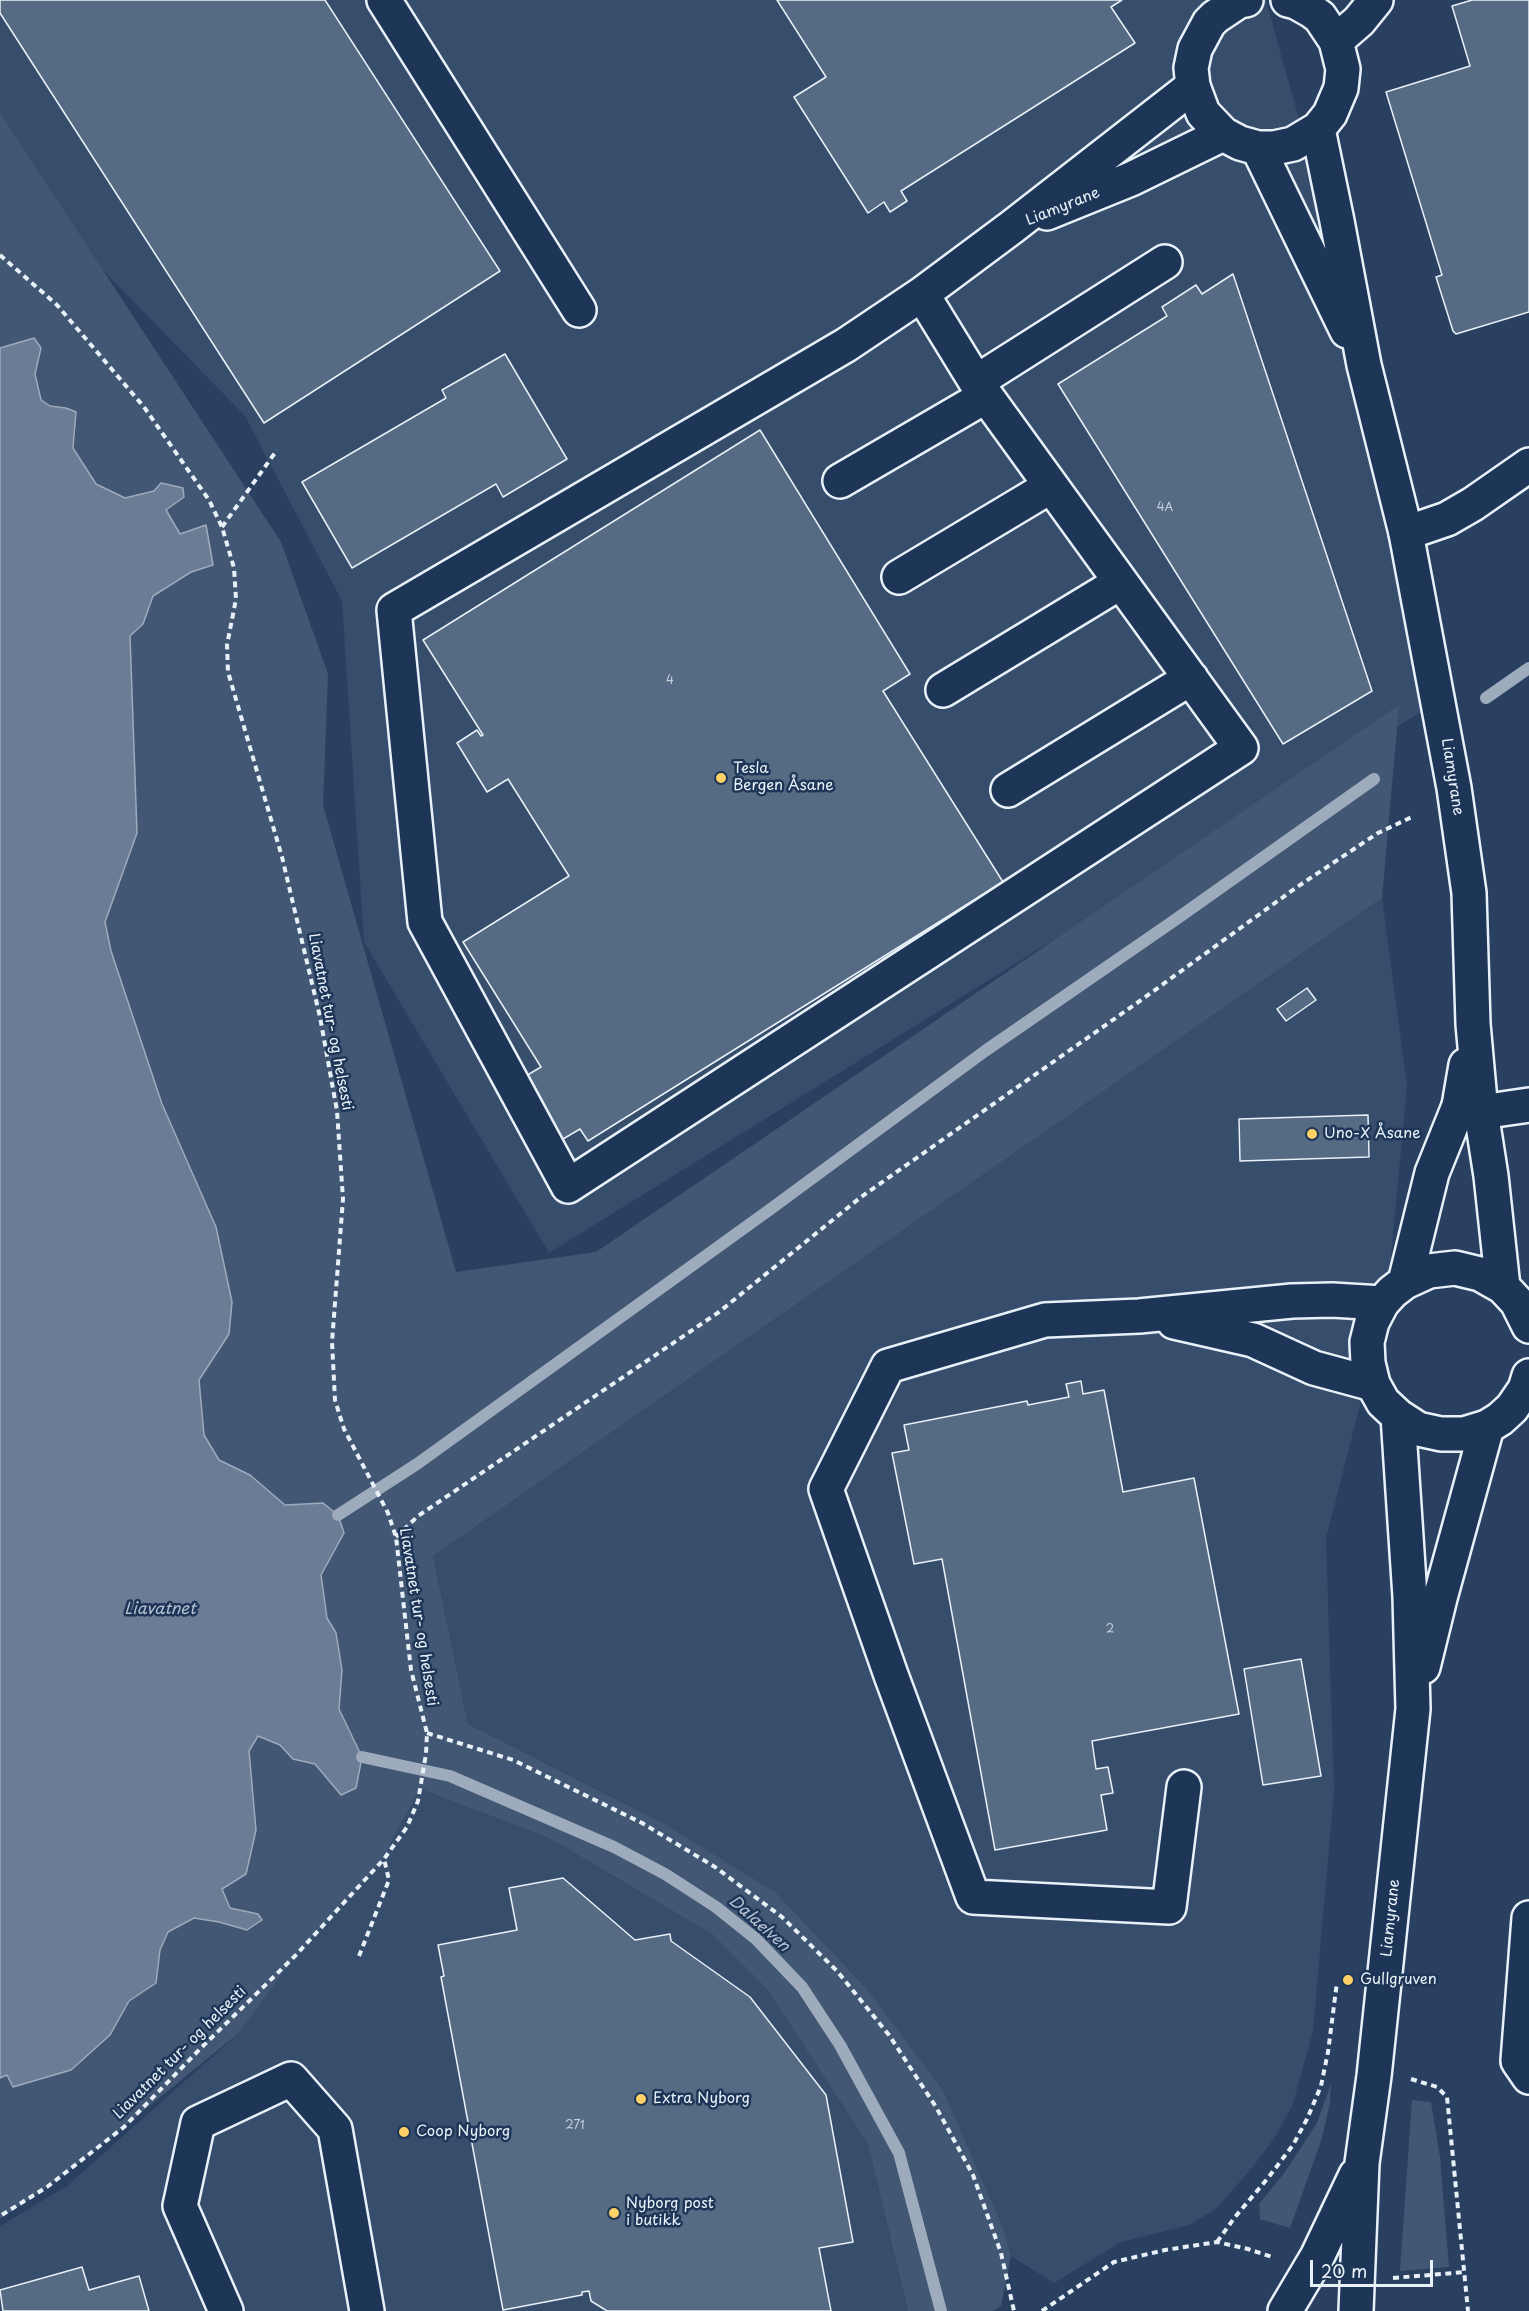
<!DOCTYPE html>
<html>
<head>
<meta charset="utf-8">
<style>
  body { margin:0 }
  #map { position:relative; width:1529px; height:2311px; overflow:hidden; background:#294061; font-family:"Playpen Sans",sans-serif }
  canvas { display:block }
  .scale { position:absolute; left:1310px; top:2260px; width:123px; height:27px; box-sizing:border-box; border:3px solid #e8f1f8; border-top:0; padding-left:8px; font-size:18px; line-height:21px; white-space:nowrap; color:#e8f1f8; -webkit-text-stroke:4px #1d3557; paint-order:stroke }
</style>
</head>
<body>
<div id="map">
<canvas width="1529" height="2311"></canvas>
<div class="scale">20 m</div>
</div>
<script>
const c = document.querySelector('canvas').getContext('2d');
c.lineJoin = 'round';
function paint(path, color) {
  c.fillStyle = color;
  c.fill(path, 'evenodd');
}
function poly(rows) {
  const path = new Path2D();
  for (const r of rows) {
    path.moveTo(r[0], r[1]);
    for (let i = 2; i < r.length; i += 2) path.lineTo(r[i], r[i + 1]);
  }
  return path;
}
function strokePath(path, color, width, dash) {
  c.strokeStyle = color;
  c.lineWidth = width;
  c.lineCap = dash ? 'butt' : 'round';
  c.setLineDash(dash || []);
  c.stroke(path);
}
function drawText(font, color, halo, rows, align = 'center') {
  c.font = font + ' "Playpen Sans",sans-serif';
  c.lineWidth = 5;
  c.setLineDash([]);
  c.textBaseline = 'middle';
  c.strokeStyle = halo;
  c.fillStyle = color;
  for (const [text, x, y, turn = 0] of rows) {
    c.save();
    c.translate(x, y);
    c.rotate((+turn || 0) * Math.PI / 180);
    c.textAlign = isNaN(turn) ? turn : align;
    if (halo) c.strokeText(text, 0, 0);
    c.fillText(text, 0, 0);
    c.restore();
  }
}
paint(poly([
  [0,0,1266,0,1333,243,1429,707,549,1253,364,942,342,601,245,416,62,228,0,145],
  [1382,898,1407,1086,1387,1300,1326,1538,1334,1791,1313,2031,1293,2104,1275,2137,1252,2168,1216,2209,1189,2225,1121,2242,1054,2283,1011,2256,1004,2231,659,1821,468,1724,433,1556],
  [420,1789,549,1838,712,1934,767,1989,868,2144,908,2311,0,2311,0,2226,67,2186,240,2032,295,1952]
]), '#364d6b');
paint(poly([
  [0,113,281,542,328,674,323,805,456,1272,596,1252,1399,705,1382,898,433,1556,468,1724,659,1821,775,1892,865,1987,943,2090,1004,2231,1011,2256,1001,2306,992,2311,908,2311,868,2144,767,1989,712,1934,549,1838,420,1789,392,1839,384,1859,295,1956,240,2032,103,2144,47,2187,0,2219,0,2078,7,2075,13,2087,29,2081,110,2035,129,2001,156,1983,160,1950,168,1932,194,1918,219,1922,258,1914,229,1908,222,1889,246,1874,256,1830,249,1751,258,1736,280,1745,293,1759,315,1764,341,1794,362,1757,339,1709,342,1670,336,1633,327,1619,321,1574,344,1533,323,1503,285,1505,250,1475,219,1460,204,1435,199,1380,229,1334,216,1227,162,1104,111,951,105,922,137,833,130,636,143,624,153,596,191,572,213,565,206,525,180,534,166,509,184,497,154,491,125,498,96,484,73,448,76,430,66,408,50,406,41,400,35,374,41,348,34,339,0,348],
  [1331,2083,1330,2103,1321,2141,1290,2228,1260,2219,1259,2204,1285,2172,1317,2123],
  [1412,2100,1431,2102,1440,2157,1449,2267,1400,2271]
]), '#415774');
const water = poly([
  [34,338,41,348,35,374,41,400,50,406,66,408,76,412,73,448,96,484,125,498,154,491,161,483,183,488,184,497,166,510,180,534,206,525,213,565,191,572,153,596,143,624,130,636,137,833,105,922,111,951,162,1104,216,1227,232,1302,229,1334,199,1380,204,1435,219,1460,250,1475,285,1505,323,1503,338,1515,344,1533,321,1575,327,1618,336,1633,342,1670,339,1709,362,1757,356,1788,341,1795,315,1764,293,1759,280,1745,258,1736,249,1751,256,1830,246,1874,222,1889,230,1908,258,1914,262,1920,247,1930,219,1922,194,1918,168,1932,160,1950,156,1983,129,2001,110,2035,71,2070,13,2087,7,2075,0,2078,0,348,34,338]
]);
paint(water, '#6b7c95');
strokePath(water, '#9dabbd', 1.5);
strokePath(poly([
  [1486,698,1529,668],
  [338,1515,417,1464,772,1208,985,1051,1175,920,1374,779],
  [362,1757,450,1776,614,1847,665,1874,716,1907,756,1939,802,1987,840,2045,899,2153,941,2311]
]), '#9dabbd', 12);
const building = poly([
  [0,0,325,0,500,271,264,423,0,13,0,0],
  [777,0,1122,0,1111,7,1135,43,901,191,907,201,890,212,884,202,868,213,794,97,826,77,777,0],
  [1472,0,1529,0,1529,312,1456,334,1453,331,1436,277,1442,275,1386,92,1470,66,1452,6,1472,0],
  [1233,274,1372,691,1283,744,1058,384,1167,316,1162,307,1196,285,1202,294,1233,274],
  [505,354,567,459,503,497,496,484,352,568,302,482,446,398,442,390,505,354],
  [760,430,910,674,883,691,1003,882,588,1141,580,1129,558,1142,519,1080,541,1067,463,942,569,876,508,779,487,792,457,743,477,730,481,736,483,735,423,640,760,430],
  [1307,988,1316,1000,1286,1021,1277,1009,1307,988],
  [1368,1115,1369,1157,1240,1161,1239,1119,1368,1115],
  [1081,1381,1083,1394,1104,1390,1123,1492,1194,1478,1239,1714,1092,1741,1096,1769,1108,1767,1113,1793,1101,1795,1107,1830,995,1850,942,1559,914,1564,892,1453,909,1450,904,1425,1027,1401,1028,1405,1069,1397,1066,1384,1081,1381],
  [1301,1659,1321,1776,1263,1785,1244,1669,1301,1659],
  [563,1878,635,1940,670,1934,671,1941,750,1997,826,2095,853,2242,819,2248,831,2311,607,2311,591,2301,589,2291,582,2292,582,2295,503,2310,441,1977,444,1976,438,1945,517,1930,509,1888,563,1878],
  [82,2267,89,2290,139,2276,149,2311,3,2311,0,2290,82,2267]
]);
paint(building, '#556a83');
strokePath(building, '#e8f1f8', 1.5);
const minor = poly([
  [384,0,579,310],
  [1336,41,1359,21,1376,0],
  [1047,213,1131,179,1223,134],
  [922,294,976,382,1241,748,568,1186,425,922,394,610,846,345,922,294,1012,227,1193,86],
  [976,382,1165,262],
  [840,481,986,396],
  [1406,533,1447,519,1473,504,1529,465],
  [899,577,1051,486],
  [943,690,1121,582],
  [1008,790,1191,678],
  [1459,1106,1481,1112,1529,1105],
  [1174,1322,1253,1340,1314,1368,1373,1384],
  [1184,1787,1169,1907,973,1897,891,1675,826,1489,888,1366,1045,1320,1139,1316,1292,1301,1332,1300,1382,1303],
  [1529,1918,1518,2061,1529,2077],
  [226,2311,180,2206,198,2123,291,2079,335,2129,367,2311]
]);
const major = poly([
  [1246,0,1239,1,1215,17,1209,23,1195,49,1191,68,1193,86,1203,113,1223,134,1240,143,1258,148,1274,148,1293,144,1318,129,1330,114,1341,88,1343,69,1336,41,1320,17,1312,11,1296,2,1288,0],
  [1318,129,1337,221,1364,365,1406,533,1454,788,1469,893,1473,1024,1481,1112,1491,1176,1503,1287],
  [1258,148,1347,331],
  [1405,1282,1432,1173,1459,1106,1466,1065],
  [1529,1326,1517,1302,1503,1287,1480,1274,1455,1268,1429,1271,1405,1282,1392,1292,1382,1303,1372,1322,1367,1342,1368,1363,1373,1384,1383,1402,1398,1416,1418,1429,1441,1434,1464,1434,1487,1427,1500,1419,1512,1408,1525,1389,1529,1376],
  [1423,1667,1440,1598,1487,1427],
  [1285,2311,1317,2257,1356,2175],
  [1356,2311,1362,2163,1374,2076,1413,1709,1410,1597,1398,1416]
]);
strokePath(minor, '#e8f1f8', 38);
strokePath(major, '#e8f1f8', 38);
strokePath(poly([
  [0,255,57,305,144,407,209,500,222,527,234,568,236,599,227,645,228,672,282,857,320,1017,337,1111,343,1199,332,1342,335,1400,344,1429,388,1513,396,1537,411,1670,427,1733,426,1754,418,1801,407,1827,384,1859,295,1956,200,2049,124,2127,47,2187,0,2216],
  [222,527,277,450],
  [396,1537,418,1516,719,1312,861,1197,1137,1003,1297,887,1378,833,1414,816],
  [427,1733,513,1760,642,1823,715,1867,782,1917,837,1971,889,2035,936,2107,973,2175,1001,2253,1014,2311],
  [359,1956,389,1880,384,1859],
  [1411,2079,1437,2087,1447,2097,1468,2311],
  [1217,2242,1235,2217,1268,2178,1293,2145,1307,2119,1321,2086,1328,2052,1337,1982],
  [1393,2278,1465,2272],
  [1042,2311,1114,2262,1165,2250,1217,2242,1248,2249,1272,2257]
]), '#e8f1f8', 4, [6, 4.5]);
strokePath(minor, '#1d3557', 33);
strokePath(major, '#1d3557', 33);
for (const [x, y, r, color] of [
  [721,778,6,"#ffd166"],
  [1312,1134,6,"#ffd166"],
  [1348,1980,6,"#ffd166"],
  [641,2099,6,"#ffd166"],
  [404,2132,6,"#ffd166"],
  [614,2213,6,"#ffd166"]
]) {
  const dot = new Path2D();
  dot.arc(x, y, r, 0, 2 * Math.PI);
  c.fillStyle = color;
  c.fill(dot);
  strokePath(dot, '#1d3557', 2);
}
drawText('12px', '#c3cfdb', null, [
  ["4A",1165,508],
  ["4",670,681],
  ["2",1110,1630],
  ["271",575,2126]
]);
drawText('15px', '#e8f1f8', '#1d3557', [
  ["Liamyrane",1063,207,-22],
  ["Liamyrane",1452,777,81],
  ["Liavatnet tur- og helsesti",330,1022,79],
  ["Liavatnet tur- og helsesti",418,1617,81],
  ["Liamyrane",1391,1918,-84],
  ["Liavatnet tur- og helsesti",180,2053,-45]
]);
drawText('15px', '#e8f1f8', '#1d3557', [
  ["Tesla",733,769],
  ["Bergen Åsane",733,786],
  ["Uno-X Åsane",1324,1134],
  ["Gullgruven",1360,1980],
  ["Extra Nyborg",653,2099],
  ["Coop Nyborg",416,2132],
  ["Nyborg post",626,2204],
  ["i butikk",626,2221]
], 'left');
drawText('italic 16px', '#b6c2d0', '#1d3557', [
  ["Liavatnet",160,1610],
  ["Dalaelven",759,1924,42]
]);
</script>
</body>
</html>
